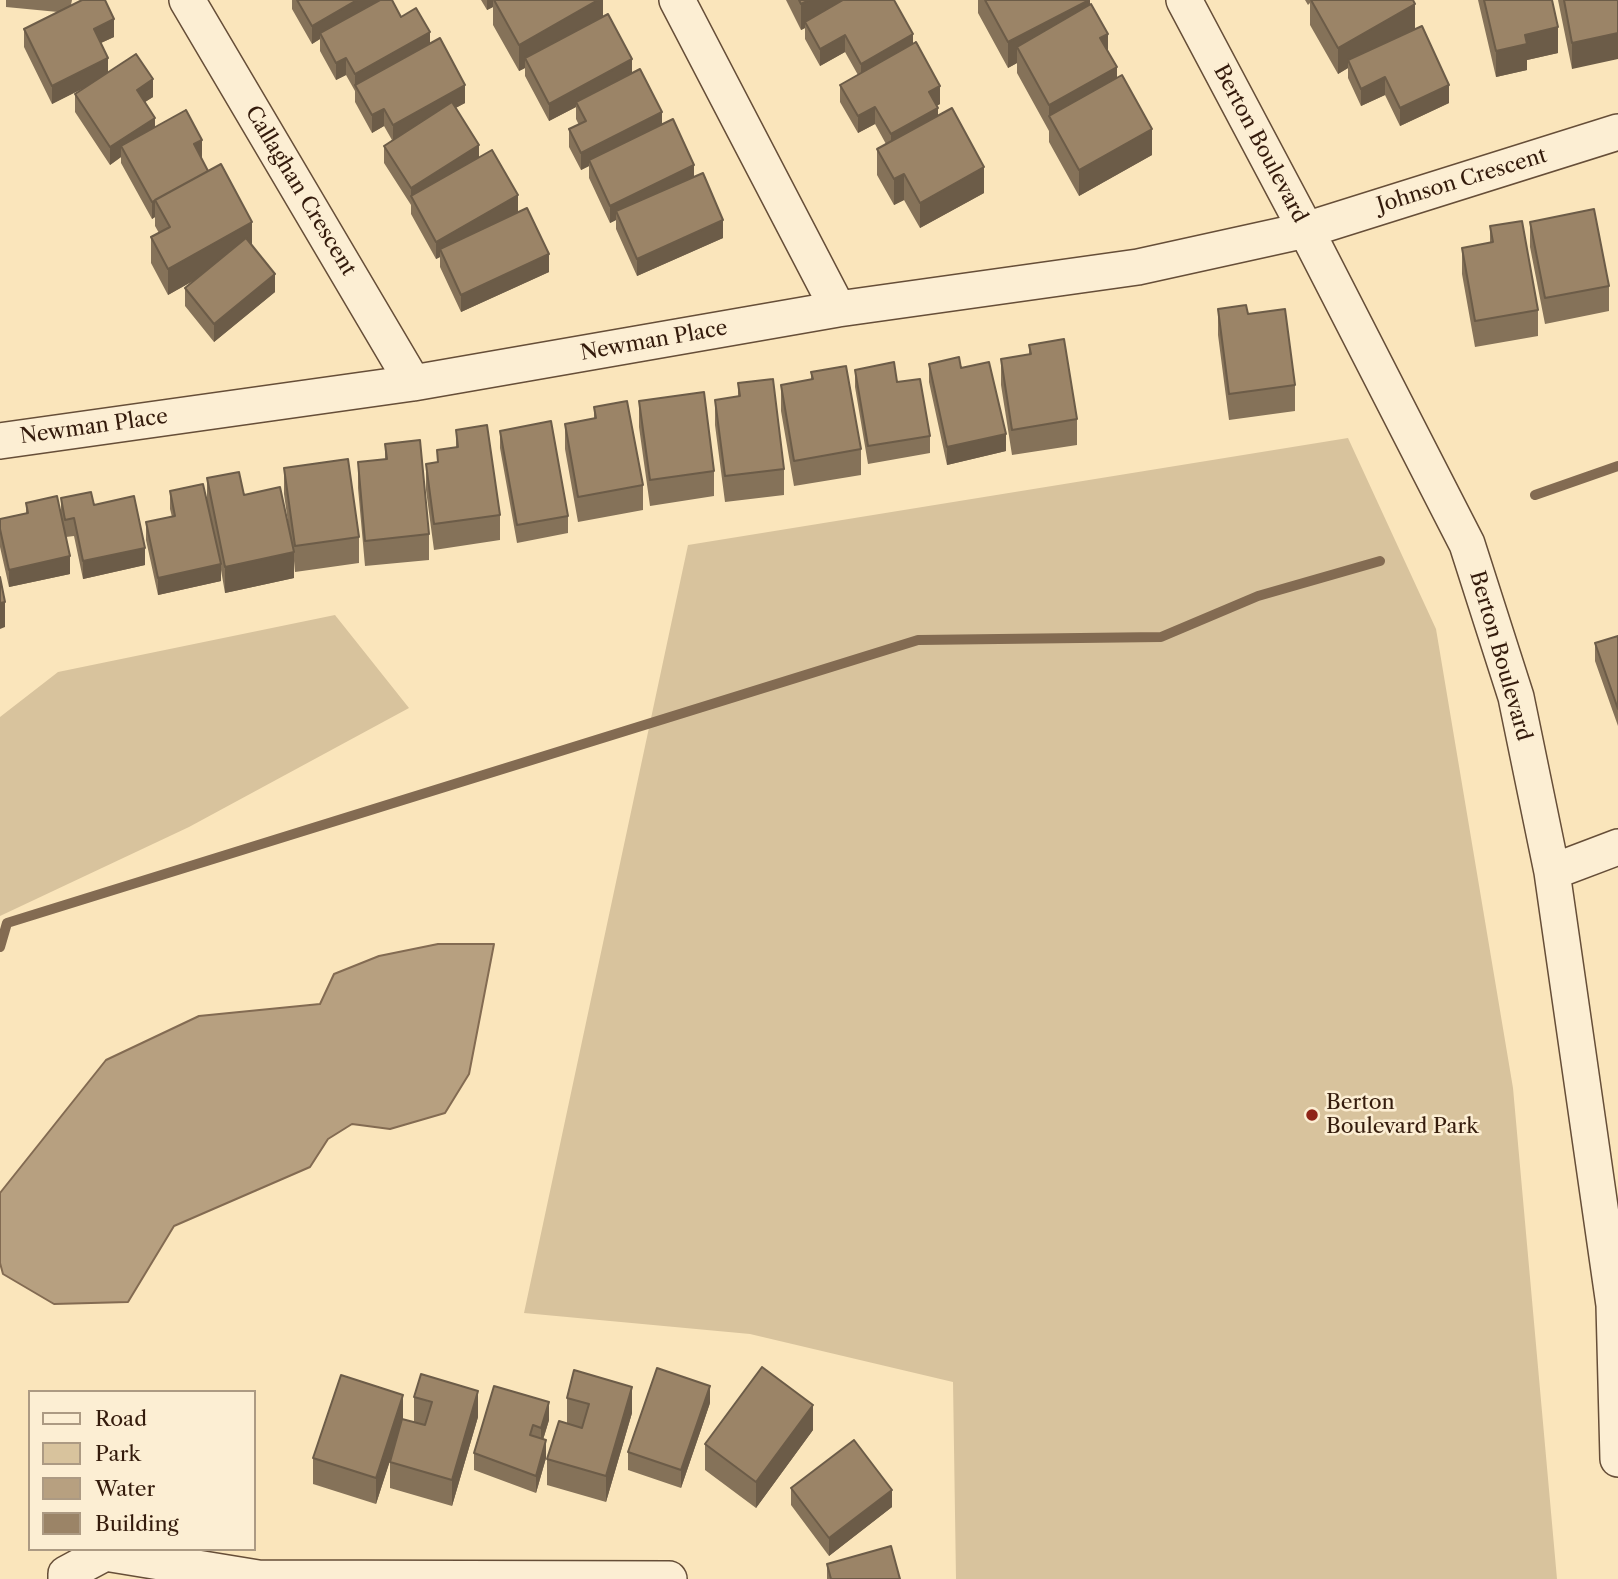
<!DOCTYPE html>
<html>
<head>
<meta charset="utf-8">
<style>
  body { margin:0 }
  #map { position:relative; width:1618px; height:1579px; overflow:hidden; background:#fae5bb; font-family:"Libre Caslon Text",serif }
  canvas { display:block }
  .legend { position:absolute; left:28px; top:1390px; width:228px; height:161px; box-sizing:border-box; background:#fceed3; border:2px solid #ac9a83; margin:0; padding:9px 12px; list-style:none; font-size:21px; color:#341b0c }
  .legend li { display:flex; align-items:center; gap:14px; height:35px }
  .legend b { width:35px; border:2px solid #ac9a83 }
</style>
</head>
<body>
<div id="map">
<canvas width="1618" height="1579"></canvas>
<ul class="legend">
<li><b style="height:9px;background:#fceed3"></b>Road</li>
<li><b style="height:19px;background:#d8c39d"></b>Park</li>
<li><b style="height:19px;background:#b7a080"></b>Water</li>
<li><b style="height:19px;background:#9b8467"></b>Building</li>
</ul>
</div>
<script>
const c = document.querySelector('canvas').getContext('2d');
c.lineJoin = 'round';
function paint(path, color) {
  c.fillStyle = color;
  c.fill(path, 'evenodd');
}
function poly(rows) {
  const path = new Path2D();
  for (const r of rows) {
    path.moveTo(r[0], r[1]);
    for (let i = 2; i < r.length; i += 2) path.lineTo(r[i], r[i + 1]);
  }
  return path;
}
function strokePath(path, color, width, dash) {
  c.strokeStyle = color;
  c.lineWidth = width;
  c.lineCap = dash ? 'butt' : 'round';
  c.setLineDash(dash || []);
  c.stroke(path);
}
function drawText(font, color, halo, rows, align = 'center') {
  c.font = font + ' "Libre Caslon Text",serif';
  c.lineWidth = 5;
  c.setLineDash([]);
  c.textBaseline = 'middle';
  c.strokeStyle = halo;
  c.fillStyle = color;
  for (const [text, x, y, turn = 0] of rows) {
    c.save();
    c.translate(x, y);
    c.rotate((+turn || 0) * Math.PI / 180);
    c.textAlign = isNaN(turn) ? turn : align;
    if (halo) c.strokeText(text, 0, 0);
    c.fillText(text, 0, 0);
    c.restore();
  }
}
paint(poly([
  [1348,438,1436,629,1513,1088,1557,1579,956,1579,953,1382,750,1334,524,1313,688,545],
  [335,615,409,708,189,827,0,916,0,717,58,672]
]), '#d8c39d');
const water = poly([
  [438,944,494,944,469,1074,445,1113,390,1129,352,1124,328,1139,310,1167,174,1226,128,1302,54,1304,3,1274,0,1263,0,1193,106,1060,199,1016,320,1004,334,974,379,956,438,944]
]);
paint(water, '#b7a080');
strokePath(water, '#836b52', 2);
strokePath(poly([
  [1535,495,1618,466],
  [0,947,7,923,918,640,1161,637,1258,596,1380,561]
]), '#836b52', 10);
const minor = poly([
  [187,0,413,383],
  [677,0,838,309],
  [1184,0,1306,230,1467,544,1516,697,1552,872,1614,1305,1618,1459],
  [0,441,413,383,838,309,1138,267,1306,230,1618,132],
  [1552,872,1618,847],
  [66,1579,66,1574,105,1553,258,1578,669,1579]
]);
strokePath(minor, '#664e38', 38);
strokePath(minor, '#fceed3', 35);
paint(poly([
  [6,0,72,0,71,5,114,37,101,43,108,72,153,97,145,102,155,127,202,157,201,158,252,246,275,292,214,342,185,306,185,288,196,279,168,295,151,263,151,237,159,233,155,226,155,217,152,219,121,163,121,157,110,165,75,112,75,94,89,85,52,104,24,47,24,29,58,12,6,7],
  [292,0,392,0,401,17,430,44,465,103,455,108,479,158,518,213,549,272,461,312,440,267,440,257,436,259,411,214,411,205,384,163,384,146,392,140,384,126,372,133,355,102,355,91,346,75,336,80,320,51,320,39,312,44,292,9],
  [481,0,603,0,603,17,632,73,694,177,723,238,637,276,616,229,616,220,610,223,589,178,589,166,581,170,569,147,569,129,579,125,576,119,576,107,549,121,525,76,525,68,519,71,493,25,493,7,487,10],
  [786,0,894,0,940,104,936,106,938,116,984,193,920,228,904,200,894,205,877,175,877,149,886,144,875,124,858,133,840,102,840,85,858,75,845,52,820,66,805,39,805,28,801,30],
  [978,0,1090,0,1090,5,1108,53,1117,78,1152,155,1079,196,1049,142,1049,131,1017,73,1017,63,1008,68,978,13],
  [1305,0,1413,0,1415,28,1449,103,1400,126,1385,95,1361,106,1348,78,1348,68,1338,74,1310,25,1310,3,1308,5],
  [1478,0,1552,0,1558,53,1527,60,1527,70,1496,77],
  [1558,0,1618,0,1572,69],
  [1530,222,1609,286,1609,311,1545,324,1530,247],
  [1490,226,1538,310,1538,336,1475,347,1462,274,1462,248,1490,243],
  [1218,309,1248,314,1295,385,1295,411,1229,420,1218,335],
  [1029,345,1077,419,1077,445,1012,455,1001,385,1001,359,1029,354],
  [929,364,961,368,1006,451,947,465,929,382],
  [855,370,897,382,930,436,930,453,868,464,855,387],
  [811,372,861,449,861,475,794,486,781,411,781,385,811,380],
  [738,383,784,469,784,495,725,502,715,425,715,400,738,397],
  [639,401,714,471,714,496,650,506,639,427],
  [594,407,643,485,643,510,578,522,565,449,565,424,594,418],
  [456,430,500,515,500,540,434,550,426,490,426,464,437,462,437,450,456,447],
  [500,431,568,516,568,533,517,543,500,448],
  [385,444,429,534,429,560,365,566,358,488,358,462,385,459],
  [284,468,359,537,359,563,295,572,294,561,294,578,225,593,221,570,221,581,158,595,146,540,146,522,172,517,170,509,170,491,207,498,207,478,290,536,284,494],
  [61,498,94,505,145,565,83,579,74,536,66,537,70,574,9,587,0,547,0,519,26,514,26,503,61,514],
  [1618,636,1618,726,1595,661,1595,643],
  [494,1386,549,1420,543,1440,546,1458,536,1493,474,1470,474,1453],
  [414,1397,478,1417,452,1506,390,1488,390,1462,395,1444,376,1504,313,1484,313,1458,403,1419,414,1422],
  [567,1398,632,1413,606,1502,547,1485,547,1459,567,1423],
  [710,1403,681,1488,628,1470,628,1452],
  [813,1430,756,1508,705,1470,705,1444],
  [791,1488,892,1507,829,1556,791,1505],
  [827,1564,900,1579,827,1579]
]), '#857259');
paint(poly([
  [357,0,381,0,320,33,320,39,312,44,312,26],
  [487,0,493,0,493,7,487,10],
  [598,0,603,0,603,23,525,58,525,68,519,71,519,45],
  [809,0,858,0,805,22,805,28,801,30,801,4],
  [1090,0,1090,25,1017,47,1017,63,1008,68,1008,42],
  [1415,4,1415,30,1348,60,1348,68,1338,74,1338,48],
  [114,19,114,37,94,46,94,29],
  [1558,27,1558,53,1527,60,1527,70,1496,77,1496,51,1525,35],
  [430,32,430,50,355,85,355,91,355,74],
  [1618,33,1618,59,1572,69,1572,43],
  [913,34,913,52,861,81,861,64],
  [1108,34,1108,60,1100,38],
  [845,35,845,52,820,66,820,49],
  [108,58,108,76,52,104,52,86],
  [346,58,346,75,336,80,336,63],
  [632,59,632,77,576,102,576,107,549,121,549,104],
  [1117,67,1117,93,1049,116,1049,131,1049,105],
  [1385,77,1385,95,1361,106,1361,89],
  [153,79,153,97,137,107,137,90],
  [465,85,465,103,393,142,393,125],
  [1449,85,1449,103,1400,126,1400,108],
  [940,86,940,104,929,110,929,92],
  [875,107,875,124,858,133,858,116],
  [938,108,938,125,891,152,891,134],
  [384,109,384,126,372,133,372,115],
  [662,112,662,130,589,160,589,166,581,170,581,153],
  [155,118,155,135,121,146,121,157,110,165,110,147],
  [1152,129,1152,155,1079,196,1079,170],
  [202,140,202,157,194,162,194,144],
  [479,145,479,162,411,197,411,188],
  [694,165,694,182,616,211,616,220,610,223,610,206],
  [984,167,984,193,920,228,920,203],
  [208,171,155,200,155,217,152,219,152,202],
  [904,174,904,200,894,205,894,179],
  [518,195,518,213,440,249,440,257,436,259,436,242],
  [723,220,723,238,637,276,637,259],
  [252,222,252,248,168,295,168,269],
  [549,254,549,272,461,312,461,295],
  [275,274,275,292,214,342,214,324],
  [1006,434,1006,451,947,465,947,447],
  [145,548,145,565,83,579,83,561],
  [294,552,294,578,225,593,225,567],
  [70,556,70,574,9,587,9,570],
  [221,564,221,581,158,595,158,578],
  [5,602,5,627,0,629,0,603],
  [710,1386,710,1403,681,1488,681,1470],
  [632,1387,632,1413,606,1502,606,1476],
  [478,1391,478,1417,452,1506,452,1480],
  [403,1395,403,1421,376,1504,376,1478],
  [549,1402,549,1420,541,1446,541,1428],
  [813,1405,813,1430,756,1508,756,1482],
  [546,1440,546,1458,536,1493,536,1476],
  [892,1490,892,1507,829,1556,829,1538]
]), '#6c5c48');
const building = poly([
  [82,0,105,0,114,19,94,29,108,58,52,86,24,29,82,0],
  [297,0,357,0,312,26,297,0],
  [380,0,392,0,401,17,416,8,430,32,355,74,346,58,336,63,320,33,380,0],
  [494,0,598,0,519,45,494,0],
  [799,0,809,0,801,4,799,0],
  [843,0,894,0,913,34,861,64,845,35,820,49,805,22,843,0],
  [985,0,1089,0,1008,42,985,0],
  [1311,0,1413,0,1415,4,1338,48,1311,0],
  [1484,0,1552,0,1558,27,1525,35,1527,44,1496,51,1484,0],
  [1564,0,1618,0,1618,33,1572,43,1564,0],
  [1091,4,1108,34,1100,38,1117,67,1049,105,1017,47,1091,4],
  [608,14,632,59,549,104,525,58,608,14],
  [1422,26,1449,85,1400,108,1385,77,1361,89,1348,60,1422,26],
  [440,38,465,85,393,125,384,109,372,115,355,85,440,38],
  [916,42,940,86,929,92,938,108,891,134,875,107,858,116,840,85,916,42],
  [136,54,153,79,137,90,155,118,110,147,75,94,136,54],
  [640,69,662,112,581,153,569,129,586,121,576,102,640,69],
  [1122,75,1152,129,1079,170,1049,116,1122,75],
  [452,102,479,145,411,188,384,146,452,102],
  [952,108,984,167,920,203,904,174,894,179,877,149,952,108],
  [186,110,202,140,194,144,208,171,152,202,121,146,186,110],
  [673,119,694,165,610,206,589,160,673,119],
  [492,150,518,195,436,242,411,196,492,150],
  [221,164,252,222,168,269,151,237,170,227,155,200,221,164],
  [703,173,723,220,637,259,616,211,703,173],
  [527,208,549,254,461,295,440,249,527,208],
  [1594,209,1609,286,1545,298,1530,222,1594,209],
  [1522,221,1538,310,1475,321,1462,248,1493,242,1490,226,1522,221],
  [246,238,275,274,214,324,185,288,246,238],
  [1246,305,1248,314,1285,309,1295,385,1229,394,1218,309,1246,305],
  [1064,339,1077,419,1012,430,1001,359,1031,354,1029,345,1064,339],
  [959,357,961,368,989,362,1006,434,947,447,929,364,959,357],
  [894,362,897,382,920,379,930,436,868,446,855,370,894,362],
  [846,366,861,449,794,461,781,385,813,379,811,372,846,366],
  [773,379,784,469,725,476,715,400,740,396,738,383,773,379],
  [704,392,714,471,650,480,639,401,704,392],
  [627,401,643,485,578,497,565,424,596,418,594,407,627,401],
  [551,421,568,516,517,525,500,431,551,421],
  [487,425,500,515,434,524,426,464,438,462,437,450,458,447,456,430,487,425],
  [420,440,429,534,365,541,358,462,387,459,385,444,420,440],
  [348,459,359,537,295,546,284,468,348,459],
  [239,472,244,495,280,487,294,552,225,567,207,478,239,472],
  [203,484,221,564,158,578,146,522,175,516,170,491,203,484],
  [91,492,94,505,134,496,145,548,83,561,74,518,65,520,61,498,91,492],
  [57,496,70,556,9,570,0,529,0,519,28,513,26,503,57,496],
  [0,577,5,602,0,603,0,577],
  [1618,636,1618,709,1595,643,1618,636],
  [762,1367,813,1405,756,1482,705,1444,762,1367],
  [657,1368,710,1386,681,1470,628,1452,657,1368],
  [574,1370,632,1387,606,1476,547,1459,559,1421,582,1428,589,1404,567,1398,574,1370],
  [421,1374,478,1391,452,1480,390,1462,402,1419,425,1425,432,1402,414,1397,421,1374],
  [341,1375,403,1395,376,1478,313,1458,341,1375],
  [494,1386,549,1402,541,1428,533,1425,530,1435,546,1440,536,1476,474,1453,494,1386],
  [854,1440,892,1490,829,1538,791,1488,854,1440],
  [891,1546,900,1579,831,1579,827,1564,891,1546]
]);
paint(building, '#9b8467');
strokePath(building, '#6c5c48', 2);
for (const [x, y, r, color] of [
  [1312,1115,7,"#8f2418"]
]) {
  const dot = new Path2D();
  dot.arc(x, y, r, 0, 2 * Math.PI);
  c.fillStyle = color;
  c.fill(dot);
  strokePath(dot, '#fceed3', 2.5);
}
drawText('21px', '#341b0c', '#fceed3', [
  ["Berton Boulevard",1260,144,62],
  ["Johnson Crescent",1462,181,-17],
  ["Callaghan Crescent",300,191,59],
  ["Newman Place",654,341,-10],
  ["Newman Place",94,427,-8],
  ["Berton Boulevard",1500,656,74]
]);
drawText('21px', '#341b0c', '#fceed3', [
  ["Berton",1326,1103],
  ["Boulevard Park",1326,1127]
], 'left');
</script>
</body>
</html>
